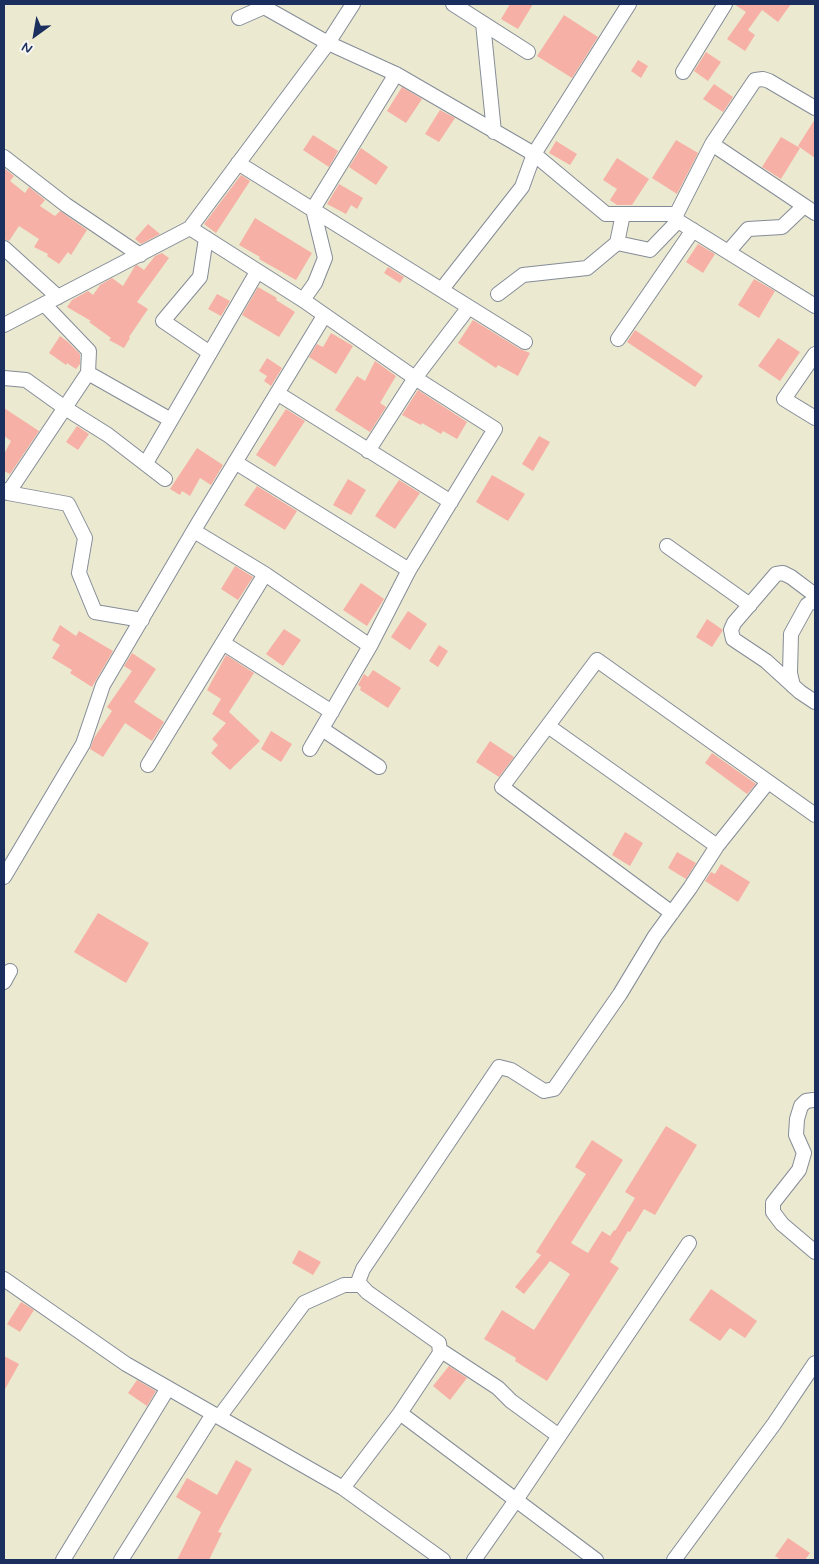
<!DOCTYPE html>
<html>
<head>
<meta charset="utf-8">
<style>
  body { margin:0 }
  #map { position:relative; width:819px; height:1564px; overflow:hidden; background:#ece9d1; font-family:Mynerve,sans-serif }
  canvas { display:block }
  .frame { position:absolute; inset:0; border:5px solid #1b2f5e; pointer-events:none }
  .north { position:absolute; left:10px; top:10px; width:50px; height:50px; -webkit-text-stroke:4px #f6f6f2; paint-order:stroke; rotate:212deg; font-size:14px; font-weight:700; line-height:20px; text-align:center; color:#1b2f5e }
  .north::after { content:''; display:block; margin:auto; width:18px; height:22px; background:#1b2f5e; clip-path:polygon(50% 0,100% 100%,50% 72%,0 100%) }
</style>
</head>
<body>
<div id="map">
<canvas width="819" height="1564"></canvas>
<div class="frame"></div>
<div class="north">N</div>
</div>
<script>
const c = document.querySelector('canvas').getContext('2d');
c.lineJoin = 'round';
function paint(path, color) {
  c.fillStyle = color;
  c.fill(path, 'evenodd');
}
function poly(rows) {
  const path = new Path2D();
  for (const r of rows) {
    path.moveTo(r[0], r[1]);
    for (let i = 2; i < r.length; i += 2) path.lineTo(r[i], r[i + 1]);
  }
  return path;
}
function strokePath(path, color, width, dash) {
  c.strokeStyle = color;
  c.lineWidth = width;
  c.lineCap = dash ? 'butt' : 'round';
  c.setLineDash(dash || []);
  c.stroke(path);
}
paint(poly([
  [510,4,533,4,518,29,501,19],
  [734,4,791,4,778,22,762,10,748,30,755,35,745,51,727,39,746,12],
  [564,15,598,37,572,78,537,56],
  [706,52,721,62,708,81,694,71],
  [638,60,648,66,641,78,631,71],
  [714,84,733,97,723,112,703,99],
  [402,87,422,99,406,123,387,111],
  [440,110,455,118,439,142,425,134],
  [815,119,815,158,798,146],
  [313,135,338,151,329,167,303,150],
  [781,137,800,148,781,179,762,167],
  [676,140,698,153,677,194,652,178],
  [556,141,577,154,570,165,549,153],
  [361,148,388,167,376,185,349,167],
  [617,158,649,179,632,205,617,205,610,200,617,189,603,180],
  [4,168,14,176,10,181,25,193,29,187,45,200,40,206,55,216,60,211,87,230,71,255,68,252,59,264,47,256,48,254,34,247,39,239,19,226,9,241,4,239],
  [241,175,250,181,216,233,204,224],
  [339,184,363,198,357,209,351,205,346,214,327,204],
  [255,218,312,253,296,280,259,259,260,257,239,245],
  [148,224,160,234,141,244,135,239],
  [698,244,715,254,703,273,686,262],
  [162,253,169,258,137,302,148,309,129,337,130,338,124,348,109,340,111,338,89,322,91,321,67,307,72,300,88,291,93,295,100,285,112,278,123,286,135,266,137,265,144,270,155,256],
  [388,267,404,277,400,283,384,273],
  [754,279,775,291,759,318,738,305],
  [258,287,277,298,276,300,295,312,279,337,242,315],
  [217,294,230,301,221,316,208,309],
  [473,320,520,349,530,353,518,376,498,365,496,368,458,343],
  [635,330,703,376,695,387,627,342],
  [331,333,353,346,336,374,309,357,317,344,323,347],
  [60,336,68,342,80,354,80,364,76,369,67,363,66,365,49,353],
  [778,338,800,352,780,381,758,366],
  [267,358,282,368,271,386,264,381,267,376,259,371],
  [375,361,396,376,380,403,386,407,370,432,335,410,357,376,365,381],
  [418,390,467,422,457,439,443,431,441,434,422,423,421,425,402,415],
  [4,408,39,431,10,474,4,471,4,454,11,441,4,436],
  [286,409,305,421,275,467,256,455],
  [77,426,89,434,78,450,66,442],
  [539,436,550,442,533,471,522,464],
  [197,448,223,465,211,485,200,478,190,496,182,491,180,495,170,489],
  [492,475,525,494,508,521,476,502],
  [348,479,366,490,351,515,333,505],
  [399,480,420,493,395,529,375,516],
  [257,486,297,511,285,530,244,505],
  [235,566,253,577,238,600,221,589],
  [361,583,384,599,367,626,343,610],
  [408,611,427,624,410,650,391,637],
  [707,619,723,630,712,647,696,637],
  [60,625,76,636,79,631,113,651,92,687,70,673,72,670,52,658,60,645,52,640],
  [284,629,301,640,283,666,266,654],
  [439,645,448,651,438,667,429,661],
  [132,653,156,669,134,702,164,722,152,741,125,723,103,757,90,749,94,738,112,711,107,707,132,671,124,666],
  [226,655,254,673,229,712,260,741,230,770,211,753,218,745,212,739,226,723,212,714,221,699,207,690],
  [373,670,401,688,388,708,360,690,361,687,358,685,364,674,368,677],
  [271,731,292,744,281,762,261,749],
  [490,741,514,757,499,777,476,762],
  [712,753,756,784,747,794,705,763],
  [625,832,643,843,630,866,612,855],
  [677,852,696,863,686,879,668,868],
  [721,864,750,882,738,902,705,881,711,872,715,874],
  [98,913,149,943,126,983,74,952],
  [666,1126,697,1145,655,1215,644,1209,630,1232,628,1231,610,1262,619,1268,547,1381,515,1361,516,1358,484,1339,502,1310,534,1330,570,1274,550,1261,524,1294,515,1287,541,1255,536,1252,586,1174,575,1167,592,1140,623,1160,571,1243,588,1253,602,1231,610,1236,614,1230,615,1231,635,1198,625,1192],
  [299,1250,321,1262,313,1275,292,1263],
  [711,1289,757,1321,745,1338,730,1328,720,1341,689,1320],
  [21,1302,34,1310,20,1332,7,1324],
  [4,1356,19,1364,4,1391],
  [449,1366,467,1378,450,1400,433,1386],
  [137,1380,156,1391,147,1406,128,1393],
  [236,1460,252,1469,218,1532,222,1533,209,1560,177,1560,201,1512,176,1497,187,1478,217,1495],
  [788,1538,810,1553,805,1560,781,1560,775,1556]
]), '#f6b0a5');
const minor = poly([
  [453,4,528,52],
  [239,18,264,7,328,43,396,74,534,154,606,214,677,214],
  [483,23,494,132],
  [683,72,725,4],
  [815,108,769,81,763,79,755,80,712,144,676,215,678,221,815,306],
  [712,144,815,213],
  [4,157,66,205,140,255],
  [238,163,525,342],
  [190,228,303,300,415,378,495,429,409,570,370,646,310,749],
  [206,238,200,277,163,321,210,353],
  [617,243,623,214],
  [4,248,58,297],
  [728,252,748,229,782,227,804,206],
  [442,289,522,187,534,154,629,4],
  [498,294,523,275,587,268,617,243,650,250,678,221],
  [303,300,315,283,325,258,313,209,396,74],
  [44,304,89,351,88,373,171,420],
  [4,325,190,228,328,43,353,4],
  [618,339,693,230],
  [815,354,784,399,815,418],
  [4,378,26,380,65,408,108,435,165,479],
  [277,393,451,502],
  [368,451,415,378,469,307],
  [235,462,409,570],
  [146,463,257,272],
  [4,490,8,493,68,504,85,538,79,573,95,612,142,620],
  [8,493,88,373],
  [194,531,265,574,370,646],
  [667,546,750,605],
  [815,595,791,577,783,573,776,574,734,623,731,630,733,639,766,661,800,692,815,702],
  [223,643,332,712],
  [793,686,790,673,791,634,807,605,810,603,815,602],
  [548,726,717,846],
  [322,729,379,767],
  [148,765,265,574],
  [4,877,83,744,103,685,197,525,324,316],
  [672,913,502,787,597,660,815,815],
  [4,982,10,971],
  [813,1100,806,1101,801,1106,797,1119,796,1135,804,1153,799,1170,773,1203,773,1212,782,1224,815,1252],
  [4,1279,126,1364,343,1488,443,1560],
  [440,1350,498,1388,511,1401,559,1436],
  [400,1413,596,1560],
  [343,1488,400,1413,440,1353,439,1343,367,1292,358,1282,363,1269,499,1067,511,1070,544,1091,554,1089,620,994,655,936,690,888,717,846,768,782],
  [63,1560,168,1388],
  [121,1560,213,1414,220,1416,304,1303,344,1285,359,1285,358,1282],
  [474,1560,516,1500,689,1243],
  [674,1560,774,1424,815,1363]
]);
strokePath(minor, '#848c98', 16);
strokePath(minor, '#fff', 14);
</script>
</body>
</html>
